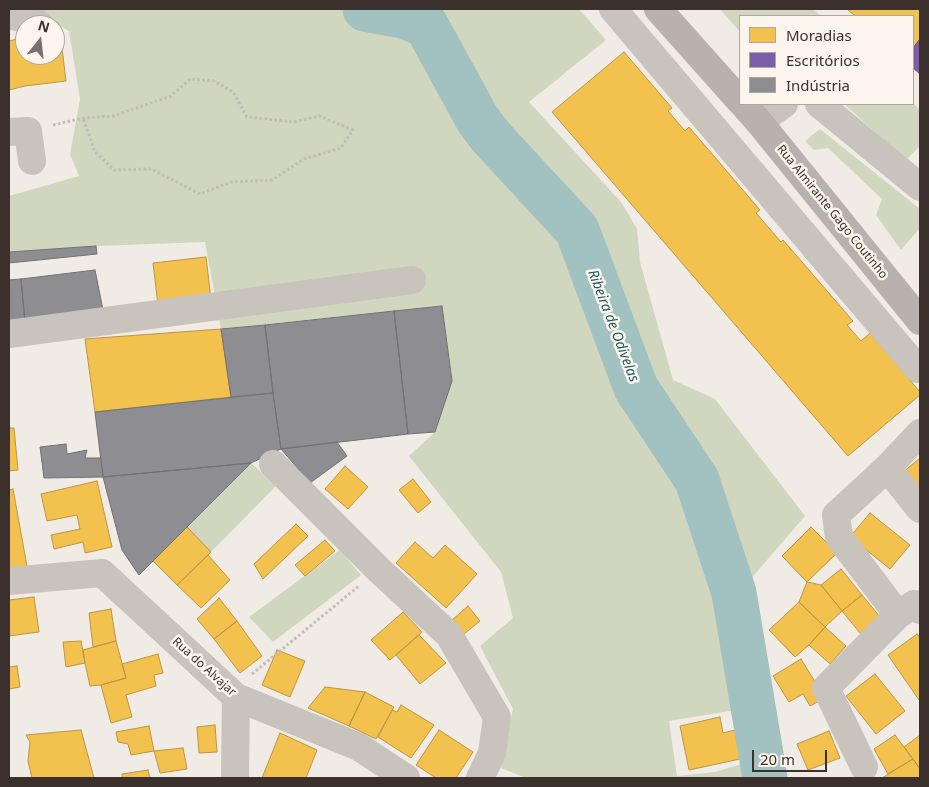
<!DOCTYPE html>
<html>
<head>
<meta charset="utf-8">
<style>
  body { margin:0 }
  #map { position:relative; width:929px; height:787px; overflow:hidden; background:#f0ebe5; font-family:"Noto Sans",sans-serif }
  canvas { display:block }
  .frame { position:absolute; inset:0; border:10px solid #3b302b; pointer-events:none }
  .legend { position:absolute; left:739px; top:15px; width:175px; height:90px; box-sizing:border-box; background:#fbf5ee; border:1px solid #aea6a0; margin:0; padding:6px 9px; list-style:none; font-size:15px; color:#3b302b }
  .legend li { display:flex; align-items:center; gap:10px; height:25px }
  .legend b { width:25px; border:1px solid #aea6a0 }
  .north { position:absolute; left:15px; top:15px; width:50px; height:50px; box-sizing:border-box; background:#fbf5ee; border:1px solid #aea6a0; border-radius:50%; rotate:16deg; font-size:14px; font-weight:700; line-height:20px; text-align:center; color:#3b302b }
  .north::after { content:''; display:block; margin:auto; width:18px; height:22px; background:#7a716c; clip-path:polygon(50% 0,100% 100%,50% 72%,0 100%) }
  .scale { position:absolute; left:752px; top:750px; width:75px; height:22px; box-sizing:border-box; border:2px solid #3b302b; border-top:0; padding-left:6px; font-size:15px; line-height:18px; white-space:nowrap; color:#3b302b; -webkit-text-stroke:4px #fbf5ee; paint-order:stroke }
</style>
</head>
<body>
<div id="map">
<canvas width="929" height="787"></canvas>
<div class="frame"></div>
<ul class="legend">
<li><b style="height:14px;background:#f2c14e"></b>Moradias</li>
<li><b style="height:14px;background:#7b5ea7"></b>Escritórios</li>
<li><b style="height:14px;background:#8d8d92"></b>Indústria</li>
</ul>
<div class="north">N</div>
<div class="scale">20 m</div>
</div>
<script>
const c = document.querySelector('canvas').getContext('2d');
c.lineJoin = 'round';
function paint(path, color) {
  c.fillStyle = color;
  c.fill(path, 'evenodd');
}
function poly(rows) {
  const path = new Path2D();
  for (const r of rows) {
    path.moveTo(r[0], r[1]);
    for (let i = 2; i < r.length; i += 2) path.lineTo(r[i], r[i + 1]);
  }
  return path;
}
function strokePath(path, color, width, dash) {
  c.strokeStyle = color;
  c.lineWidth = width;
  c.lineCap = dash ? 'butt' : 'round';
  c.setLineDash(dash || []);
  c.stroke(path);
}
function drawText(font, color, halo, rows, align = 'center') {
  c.font = font + ' "Noto Sans",sans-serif';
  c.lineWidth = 5;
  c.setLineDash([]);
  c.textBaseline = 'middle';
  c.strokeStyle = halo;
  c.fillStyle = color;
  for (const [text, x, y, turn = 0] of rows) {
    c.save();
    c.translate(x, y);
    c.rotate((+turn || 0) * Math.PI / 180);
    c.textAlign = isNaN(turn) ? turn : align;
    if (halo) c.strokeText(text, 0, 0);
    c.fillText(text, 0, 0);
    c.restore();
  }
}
paint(poly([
  [29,9,579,9,606,40,529,102,621,202,637,229,640,262,673,380,715,399,805,516,743,588,785,778,526,778,501,768,513,709,480,646,513,618,501,572,409,456,435,432,452,381,442,306,221,329,205,242,96,246,9,252,9,196,79,176,70,154,80,99,69,31],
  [736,710,748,762,715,772,677,776,669,721],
  [720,9,813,9,821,16,740,16,740,32],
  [913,103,920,110,920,146,906,160,844,104],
  [820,129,920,209,920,228,901,250,876,215,882,199,828,148,814,150,805,141],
  [251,463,276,486,211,552,187,527],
  [340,550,361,575,273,642,249,617]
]), '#d1d6bf');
const homes = poly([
  [847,9,920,9,920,39,913,48,913,16,855,16,847,9],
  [60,31,66,81,25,86,9,90,9,41,25,37,25,55,55,55,55,32,60,31],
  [624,52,672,108,668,111,685,131,689,127,760,210,756,213,781,242,783,240,853,321,847,325,861,341,870,333,920,392,920,395,848,456,552,112,624,52],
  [206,257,211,299,158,305,153,263,206,257],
  [221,329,231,397,95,412,85,339,221,329],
  [9,428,14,428,18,470,9,471,9,428],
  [920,458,920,493,903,472,920,458],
  [345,466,368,487,348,509,325,489,345,466],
  [413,479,431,502,418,513,399,490,413,479],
  [97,481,112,547,85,553,83,542,54,549,51,535,80,529,77,515,47,521,41,494,97,481],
  [13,489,27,566,9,569,9,490,13,489],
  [870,513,910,545,890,569,850,537,870,513],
  [296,524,308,536,263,579,254,564,296,524],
  [187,527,211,552,177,585,153,561,187,527],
  [811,527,837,553,807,582,782,556,811,527],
  [325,540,335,551,305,576,295,565,325,540],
  [415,542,433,558,445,545,477,574,446,608,396,563,415,542],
  [208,555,230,580,201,608,177,585,208,555],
  [841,569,862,595,842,611,821,585,841,569],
  [807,582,821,585,842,611,825,627,799,602,807,582],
  [862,595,885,623,865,639,842,611,862,595],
  [34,597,39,632,9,636,9,600,34,597],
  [219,598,237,621,214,639,197,619,219,598],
  [799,602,825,627,809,645,795,657,769,630,799,602],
  [468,606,480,621,464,634,452,620,468,606],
  [111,609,116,641,93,647,89,613,111,609],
  [403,612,422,632,390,660,371,640,403,612],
  [237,621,262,656,240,673,214,639,237,621],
  [825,627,846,646,830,664,809,645,825,627],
  [917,634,920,638,920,699,919,700,888,655,917,634],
  [419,635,446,663,420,684,396,655,419,635],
  [81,641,85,663,66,667,63,642,81,641],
  [116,641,126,678,101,685,90,686,85,663,83,650,116,641],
  [277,650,305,661,290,697,262,685,277,650],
  [158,654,163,673,154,675,156,686,126,695,132,717,111,723,101,685,126,678,122,664,158,654],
  [801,659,825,698,810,706,803,694,789,702,773,676,801,659],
  [17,666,20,687,9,689,9,667,17,666],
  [875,674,905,711,876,734,846,696,875,674],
  [325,687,365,692,349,726,308,708,325,687],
  [365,692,394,707,376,739,349,726,365,692],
  [401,705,434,725,411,758,378,737,392,710,397,712,401,705],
  [720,717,723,733,735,730,740,759,689,770,680,726,720,717],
  [215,725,217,752,199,753,197,727,215,725],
  [149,726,154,751,131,755,128,744,118,742,116,732,149,726],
  [81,730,94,778,32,778,28,761,30,742,26,735,81,730],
  [439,730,473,752,456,778,436,778,416,765,439,730],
  [829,731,840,758,808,770,797,744,829,731],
  [280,733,317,750,306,778,262,778,280,733],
  [895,735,913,759,888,774,874,749,895,735],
  [920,735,920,769,904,747,920,735],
  [183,748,187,769,160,773,154,751,183,748],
  [913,759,920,769,920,778,882,778,913,759],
  [148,770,150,778,122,778,122,774,148,770]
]);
paint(homes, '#f2c14e');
strokePath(homes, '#bb9644', 1);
const offices = poly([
  [920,39,920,74,913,68,913,48,920,39]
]);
paint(offices, '#7b5ea7');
strokePath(offices, '#685082', 1);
const industry = poly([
  [96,246,97,254,9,263,9,252,96,246],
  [95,270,103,310,25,322,21,279,95,270],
  [21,279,25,322,9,324,9,280,21,279],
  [442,306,452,381,435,432,408,434,394,311,442,306],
  [394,311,408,434,281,449,273,393,265,325,394,311],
  [265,325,273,393,231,397,221,329,265,325],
  [273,393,281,449,251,463,103,477,95,412,273,393],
  [337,442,347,456,310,483,281,449,337,442],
  [66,444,67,454,87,450,85,458,101,458,103,477,44,478,40,447,66,444],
  [251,463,139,575,122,550,103,477,251,463]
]);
paint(industry, '#8d8d92');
strokePath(industry, '#747173', 1);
strokePath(poly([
  [365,9,403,16,426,25,478,120,491,137,577,230,636,388,697,480,734,593,765,778]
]), '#a1c2c1', 45);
strokePath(poly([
  [53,125,83,118,113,116,171,96,190,79,214,81,233,92,247,117,294,122,319,116,353,130,341,148,304,159,272,180,231,182,200,194,151,169,114,170,95,152,83,118],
  [252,674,359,586]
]), '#c2bbb6', 3, [2.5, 2.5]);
strokePath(poly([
  [613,9,918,369,920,369],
  [9,15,36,22,40,25],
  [819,104,920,187],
  [759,122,784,104],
  [9,132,28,131,32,161],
  [9,334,412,280],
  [273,464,379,570,449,635,497,717,492,753,480,778],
  [887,468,920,509],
  [9,581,102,573,236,697,359,747,406,778],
  [898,615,914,604,920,610],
  [864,767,826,688,898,615,839,537,836,515,887,468,920,433],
  [235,778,236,697]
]), '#c9c3be', 28);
strokePath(poly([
  [658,9,740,101],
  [743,104,759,122,920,321]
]), '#b8b1ad', 28);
drawText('12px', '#3b302b', '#fbf5ee', [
  ["Rua Almirante Gago Coutinho",832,212,51],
  ["Rua do Alvajar",204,667,42]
]);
drawText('italic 14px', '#1f5a5e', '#fbf5ee', [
  ["Ribeira de Odivelas",613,326,69]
]);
</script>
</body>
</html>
